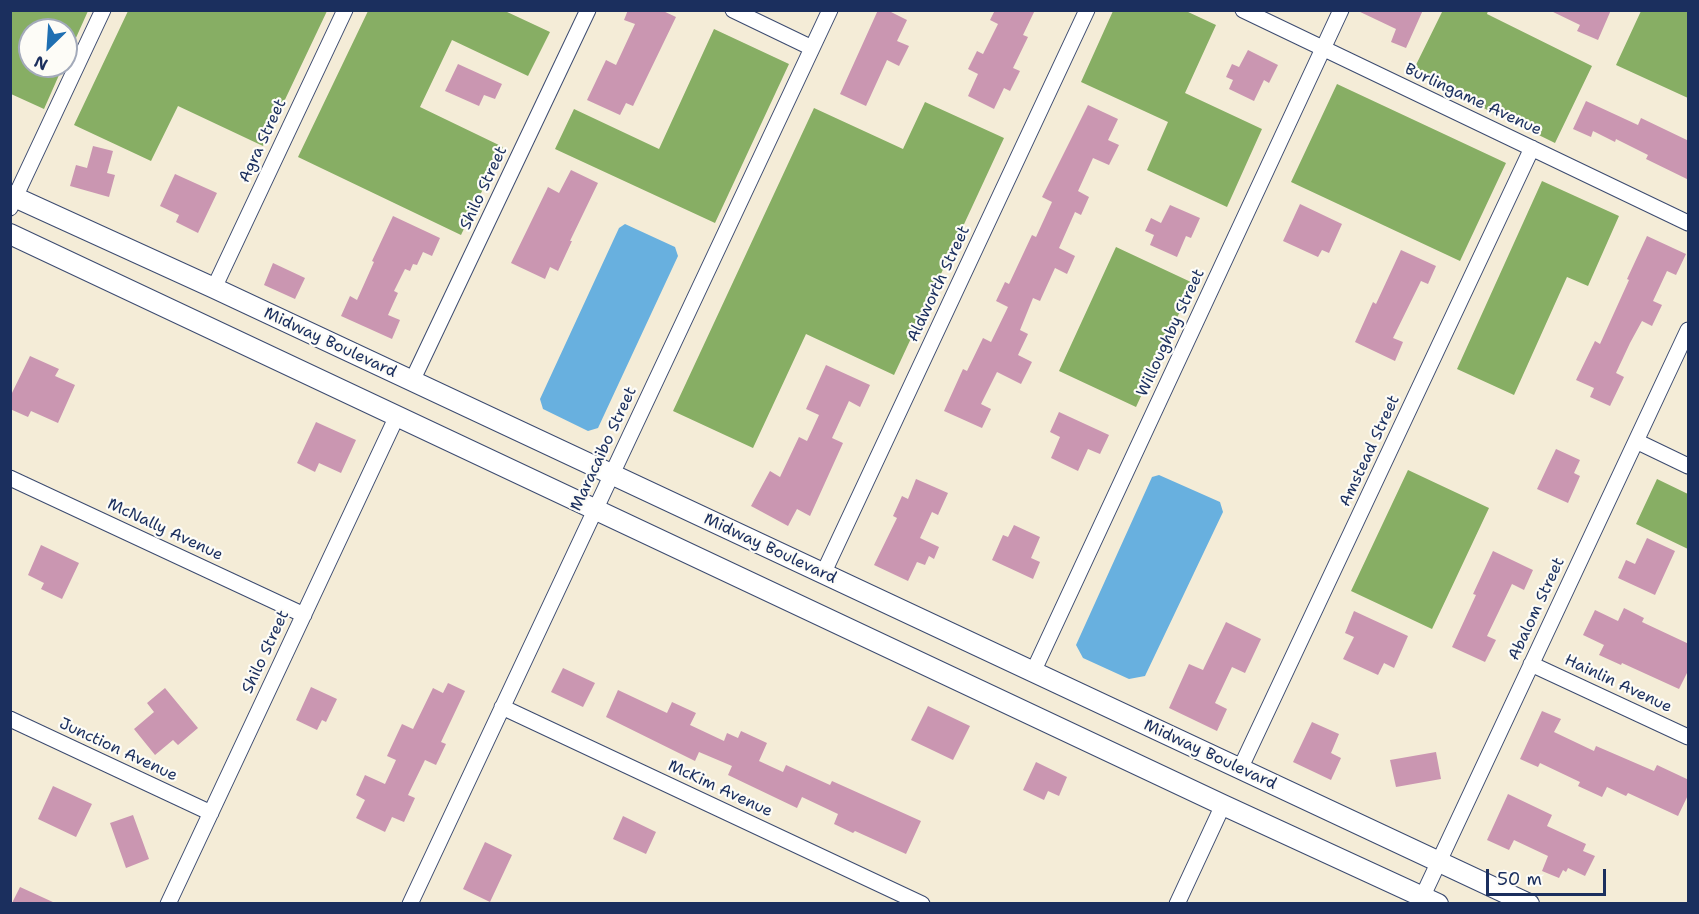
<!DOCTYPE html>
<html>
<head>
<meta charset="utf-8">
<style>
  body { margin:0 }
  #map { position:relative; width:1699px; height:914px; overflow:hidden; background:#f4ecd7; font-family:"Shantell Sans",sans-serif }
  canvas { display:block }
  .frame { position:absolute; inset:0; border:12px solid #1b2f5e; pointer-events:none }
  .north { position:absolute; left:18px; top:18px; width:60px; height:60px; box-sizing:border-box; background:#fdfcf7; border:2px solid #a3aaba; border-radius:50%; rotate:205deg; font-size:16px; font-weight:700; line-height:24px; text-align:center; color:#1b2f5e }
  .north::after { content:''; display:block; margin:auto; width:21px; height:27px; background:#1f6fb2; clip-path:polygon(50% 0,100% 100%,50% 72%,0 100%) }
  .scale { position:absolute; left:1486px; top:869px; width:120px; height:27px; box-sizing:border-box; border:3px solid #1b2f5e; border-top:0; padding-left:8px; font-size:18px; line-height:21px; white-space:nowrap; color:#1b2f5e; -webkit-text-stroke:4px #fdfcf7; paint-order:stroke }
</style>
</head>
<body>
<div id="map">
<canvas width="1699" height="914"></canvas>
<div class="frame"></div>
<div class="north">N</div>
<div class="scale">50 m</div>
</div>
<script>
const c = document.querySelector('canvas').getContext('2d');
c.lineJoin = 'round';
function paint(path, color) {
  c.fillStyle = color;
  c.fill(path, 'evenodd');
}
function poly(rows) {
  const path = new Path2D();
  for (const r of rows) {
    path.moveTo(r[0], r[1]);
    for (let i = 2; i < r.length; i += 2) path.lineTo(r[i], r[i + 1]);
  }
  return path;
}
function strokePath(path, color, width, dash) {
  c.strokeStyle = color;
  c.lineWidth = width;
  c.lineCap = dash ? 'butt' : 'round';
  c.setLineDash(dash || []);
  c.stroke(path);
}
function drawText(font, color, halo, rows, align = 'center') {
  c.font = font + ' "Shantell Sans",sans-serif';
  c.lineWidth = 4.5;
  c.setLineDash([]);
  c.textBaseline = 'middle';
  c.strokeStyle = halo;
  c.fillStyle = color;
  for (const [text, x, y, turn = 0] of rows) {
    c.save();
    c.translate(x, y);
    c.rotate((+turn || 0) * Math.PI / 180);
    c.textAlign = isNaN(turn) ? turn : align;
    if (halo) c.strokeText(text, 0, 0);
    c.fillText(text, 0, 0);
    c.restore();
  }
}
paint(poly([
  [11,10,88,11,66,60,66,30,30,30,30,66,63,66,44,109,11,94],
  [1443,10,1488,11,1487,14,1592,66,1555,143,1412,73],
  [128,11,128,10,327,11,263,146,178,106,151,161,74,125],
  [368,11,505,11,550,32,528,76,452,40,420,107,503,147,461,235,298,157],
  [1113,11,1186,11,1216,25,1185,93,1262,129,1227,207,1147,170,1168,122,1081,82],
  [1641,11,1688,11,1688,98,1616,65],
  [714,29,789,64,715,223,555,149,574,109,659,149],
  [1337,84,1506,163,1460,261,1291,182],
  [925,102,1004,138,894,375,806,334,753,448,673,411,814,108,903,149],
  [1542,181,1619,216,1588,286,1567,277,1514,395,1457,369],
  [1116,247,1193,283,1136,407,1059,371],
  [1408,470,1489,508,1432,629,1351,591],
  [1657,479,1688,494,1688,549,1636,524]
]), '#87ae64');
paint(poly([
  [625,224,675,247,678,256,598,428,588,431,543,409,540,399,619,228],
  [1159,475,1220,502,1223,512,1145,676,1129,679,1083,658,1076,645,1152,477]
]), '#68b0df');
paint(poly([
  [628,10,661,10,676,17,633,106,626,103,620,115,587,100,606,60,616,65,635,24,624,20],
  [878,10,887,10,907,20,897,41,909,46,899,66,887,60,866,106,840,94],
  [995,10,1035,10,1023,35,1028,37,1013,68,1020,71,1010,91,1004,88,994,109,968,96,978,74,968,69,977,51,983,54,998,24,990,20],
  [1356,10,1423,10,1406,48,1391,42,1396,29],
  [1549,10,1611,10,1598,40,1577,31,1580,25],
  [1248,50,1278,65,1269,83,1264,80,1254,101,1229,89,1233,80,1226,77,1232,64,1239,67],
  [458,64,502,84,495,99,484,95,479,106,445,91],
  [1586,101,1638,125,1641,118,1689,141,1689,180,1646,159,1648,155,1616,139,1615,142,1593,131,1591,137,1573,129],
  [1088,105,1118,119,1108,140,1119,145,1109,165,1093,158,1078,191,1089,197,1081,215,1075,212,1059,248,1075,256,1067,274,1055,268,1040,301,1033,298,1020,330,1028,334,1018,355,1032,362,1021,384,997,372,981,404,991,409,982,428,944,411,963,369,967,371,983,338,991,342,1008,307,996,301,1005,282,1009,284,1032,235,1036,237,1052,202,1042,197],
  [93,146,113,151,107,173,115,175,109,197,70,186,76,165,87,168],
  [571,170,598,183,570,241,572,241,558,271,550,267,545,279,511,263,548,187,559,193],
  [175,174,217,193,198,233,176,222,179,215,160,206],
  [1300,204,1342,224,1329,253,1322,250,1318,257,1283,241],
  [1170,205,1200,218,1191,238,1186,236,1177,257,1150,245,1154,235,1145,231,1151,218,1161,223],
  [393,216,440,238,432,256,423,252,417,265,413,264,410,271,405,269,394,291,398,293,388,315,400,320,392,339,341,316,350,296,357,300,374,262,372,261],
  [1647,236,1686,254,1676,275,1667,271,1653,301,1662,305,1652,326,1642,321,1630,343,1616,373,1624,377,1610,406,1590,397,1594,388,1576,380,1595,341,1600,344,1629,280,1627,279],
  [1401,250,1436,266,1428,284,1421,281,1393,338,1403,342,1395,361,1355,342,1373,302,1376,304],
  [273,263,305,278,295,299,264,285],
  [30,356,59,369,55,376,75,385,58,423,31,411,28,417,10,409,10,397],
  [826,365,870,385,860,407,849,401,832,438,843,443,810,516,797,509,788,526,751,506,770,471,780,477,799,437,807,441,819,415,806,409],
  [1059,412,1109,435,1100,454,1088,449,1078,471,1051,458,1060,437,1050,432],
  [316,422,356,440,341,473,319,463,315,472,297,463],
  [1556,449,1580,460,1574,473,1580,476,1568,503,1537,489],
  [916,479,948,493,938,515,932,512,920,538,939,547,934,559,929,556,925,565,917,562,908,581,874,565,897,518,893,516,902,496,908,499],
  [1014,525,1040,537,1031,558,1040,562,1033,579,992,560,1003,535,1008,537],
  [1647,538,1675,551,1655,595,1618,578,1626,560,1635,564],
  [41,545,79,563,62,599,41,589,44,583,28,575],
  [1493,551,1533,570,1524,590,1512,584,1487,636,1496,640,1485,662,1452,647,1476,595,1473,594],
  [1624,608,1644,618,1642,622,1689,644,1689,669,1679,689,1622,663,1621,665,1599,655,1604,645,1583,635,1595,610,1618,621],
  [1354,611,1408,636,1394,668,1384,663,1378,675,1343,659,1354,637,1345,633],
  [1226,622,1261,639,1245,673,1232,667,1215,703,1227,709,1217,731,1169,708,1189,664,1203,670],
  [563,668,595,683,583,707,551,692],
  [448,683,465,691,441,742,446,744,436,765,425,760,408,795,415,798,404,822,392,817,385,832,356,818,365,800,356,795,365,775,385,784,396,760,387,756,402,724,413,729,433,688,443,693],
  [311,687,337,699,326,722,322,720,317,730,296,720],
  [165,688,198,728,178,745,173,740,155,755,134,729,154,712,147,703],
  [618,690,667,713,672,702,696,713,690,725,724,741,727,733,738,738,741,731,767,743,759,761,783,772,786,765,830,785,832,781,921,821,906,854,855,831,853,833,834,824,838,814,802,797,797,808,728,775,732,766,699,752,695,761,606,717],
  [928,706,970,726,953,760,911,740],
  [1542,711,1561,719,1554,732,1594,751,1596,746,1654,771,1657,765,1689,780,1689,793,1678,816,1628,793,1626,796,1607,787,1602,797,1578,786,1580,782,1540,763,1538,767,1520,759],
  [1312,722,1339,734,1331,753,1341,758,1331,780,1293,762],
  [1436,752,1441,779,1396,787,1390,760],
  [1036,762,1067,777,1059,796,1048,791,1044,800,1023,790],
  [53,786,92,804,76,837,38,819],
  [1508,794,1552,815,1547,826,1586,844,1583,851,1595,856,1585,876,1568,868,1566,872,1563,870,1559,878,1542,871,1548,856,1514,840,1509,850,1487,840],
  [133,815,149,859,126,868,110,823],
  [623,816,656,832,646,854,613,839],
  [485,842,512,855,490,902,463,889],
  [20,887,55,903,12,903]
]), '#ca96b1');
const minor = poly([
  [733,10,812,48],
  [1243,10,1688,223],
  [10,208,103,10],
  [214,288,345,10],
  [412,381,588,10],
  [1636,441,1688,466],
  [10,478,304,615],
  [823,574,1087,10],
  [1531,664,1688,737],
  [1033,672,1341,10],
  [502,707,922,904],
  [10,719,211,813],
  [1240,769,1532,148],
  [168,904,397,416],
  [410,904,830,10],
  [1177,904,1223,805],
  [1419,904,1688,330]
]);
const tertiary = poly([
  [10,195,214,288,1529,904],
  [10,234,1223,805,1438,904]
]);
strokePath(minor, '#3c4b70', 17);
strokePath(tertiary, '#3c4b70', 22);
strokePath(minor, '#fff', 15);
strokePath(tertiary, '#fff', 20);
drawText('16px', '#1b2f5e', '#fdfcf7', [
  ["Burlingame Avenue",1473,100,25],
  ["Agra Street",263,141,-65],
  ["Shilo Street",484,188,-65],
  ["Aldworth Street",939,284,-65],
  ["Willoughby Street",1171,333,-65],
  ["Midway Boulevard",330,343,25],
  ["Maracaibo Street",604,449,-65],
  ["Amstead Street",1370,451,-65],
  ["McNally Avenue",165,530,25],
  ["Midway Boulevard",770,549,25],
  ["Abalom Street",1537,609,-65],
  ["Shilo Street",266,652,-65],
  ["Hainlin Avenue",1618,684,25],
  ["Junction Avenue",118,750,25],
  ["Midway Boulevard",1210,755,25],
  ["McKim Avenue",720,789,25]
]);
</script>
</body>
</html>
